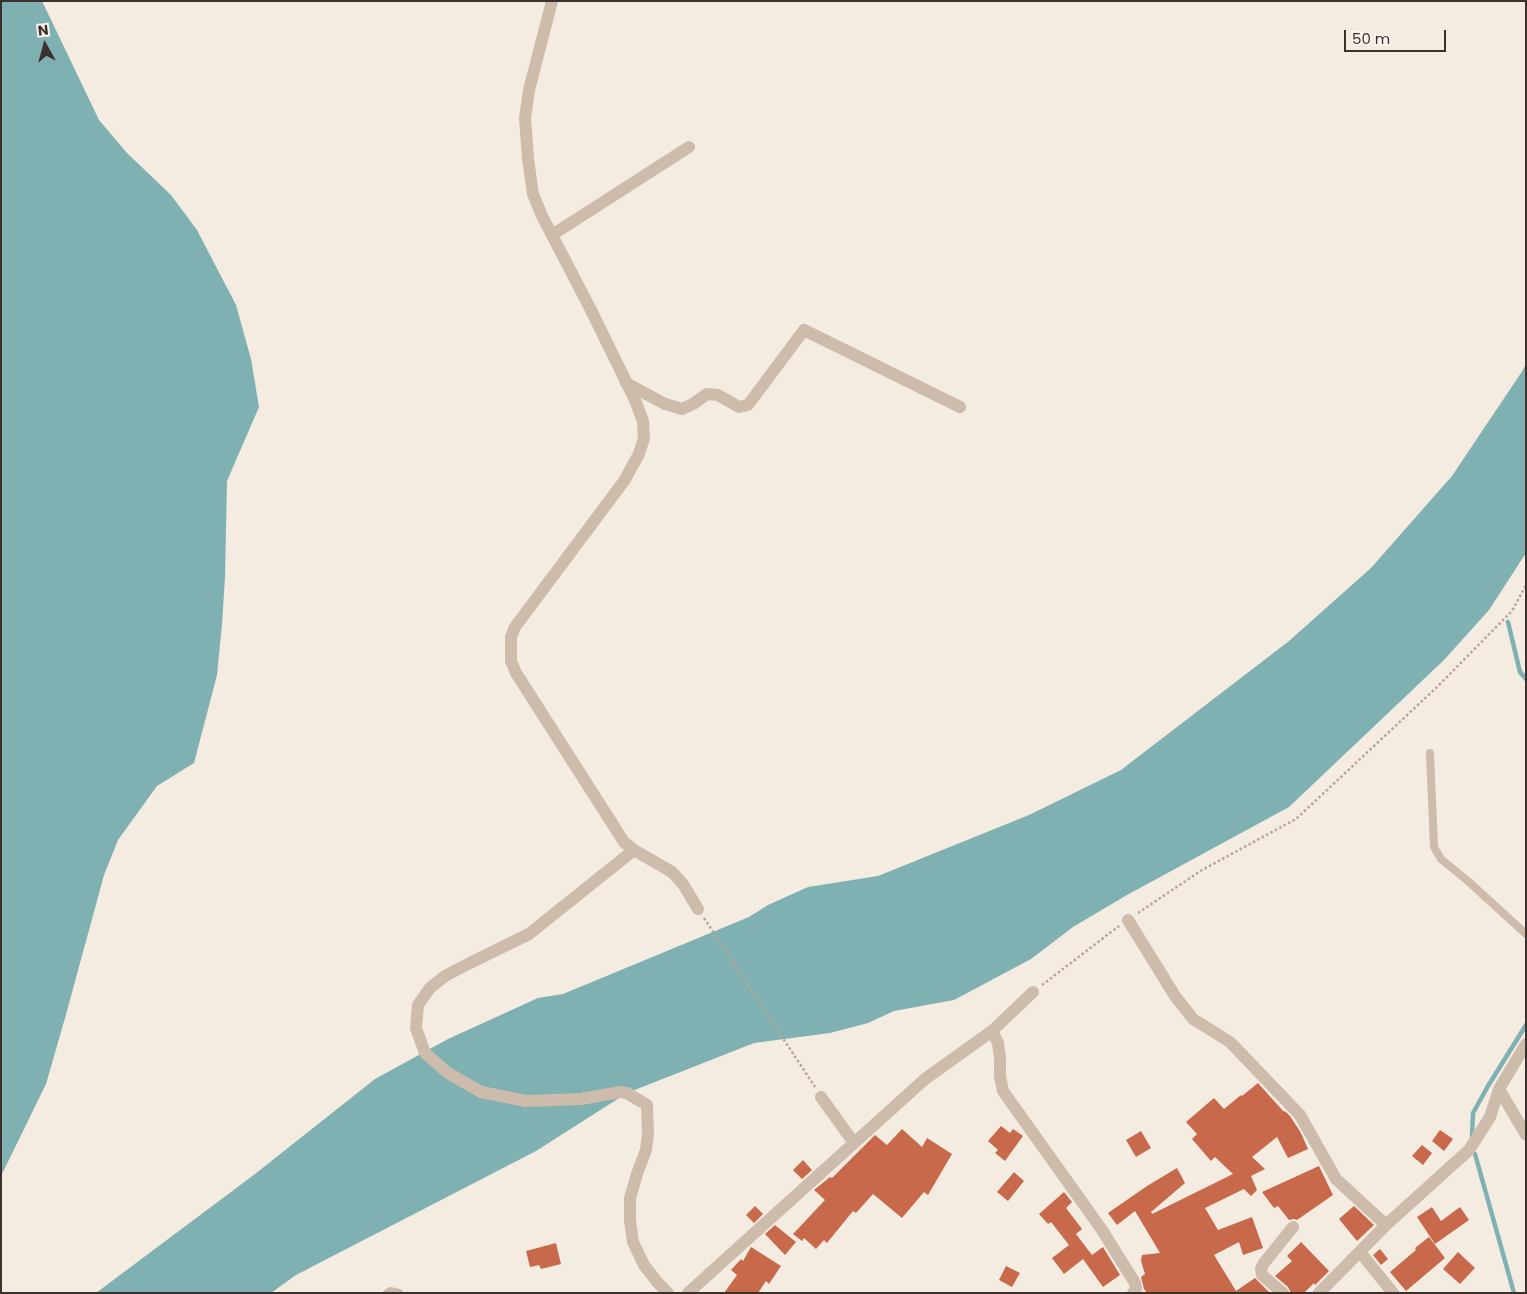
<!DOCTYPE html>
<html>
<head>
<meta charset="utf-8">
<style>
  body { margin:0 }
  #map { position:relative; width:1527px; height:1294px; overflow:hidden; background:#f4ebe1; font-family:Poppins,sans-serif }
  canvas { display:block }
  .frame { position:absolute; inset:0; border:2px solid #3b302b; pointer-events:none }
  .north { position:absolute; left:20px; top:20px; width:50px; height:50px; -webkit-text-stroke:4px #fbf5ee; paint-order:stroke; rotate:353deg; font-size:14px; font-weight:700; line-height:20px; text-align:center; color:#3b302b }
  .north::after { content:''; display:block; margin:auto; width:18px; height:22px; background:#3b302b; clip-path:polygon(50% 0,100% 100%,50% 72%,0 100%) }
  .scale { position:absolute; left:1344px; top:30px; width:102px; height:22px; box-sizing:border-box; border:2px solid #3b302b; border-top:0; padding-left:6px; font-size:15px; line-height:18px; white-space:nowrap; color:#3b302b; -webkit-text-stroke:4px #fbf5ee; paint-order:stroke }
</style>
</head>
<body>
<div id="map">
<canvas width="1527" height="1294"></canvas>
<div class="frame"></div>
<div class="north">N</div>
<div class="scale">50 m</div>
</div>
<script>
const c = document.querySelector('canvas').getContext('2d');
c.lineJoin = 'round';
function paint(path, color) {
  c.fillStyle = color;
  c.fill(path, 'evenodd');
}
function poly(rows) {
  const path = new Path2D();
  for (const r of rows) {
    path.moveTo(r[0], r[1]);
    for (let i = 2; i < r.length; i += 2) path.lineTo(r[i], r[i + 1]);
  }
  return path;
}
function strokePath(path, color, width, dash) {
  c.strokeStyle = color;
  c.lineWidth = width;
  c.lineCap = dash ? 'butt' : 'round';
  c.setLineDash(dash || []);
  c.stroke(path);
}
paint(poly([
  [1,1,42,1,99,120,127,153,171,195,197,230,236,305,251,359,259,407,227,481,225,577,222,624,217,675,194,763,157,786,118,840,104,875,65,1018,46,1084,1,1176],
  [1526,364,1526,553,1489,610,1444,660,1289,807,1127,895,1073,927,1031,959,954,1000,894,1011,868,1023,830,1033,754,1043,627,1093,536,1151,296,1275,271,1293,96,1293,255,1174,375,1079,448,1039,538,998,563,994,749,917,768,905,808,887,878,876,1029,815,1121,770,1289,641,1371,568,1452,476,1521,373]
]), '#7fb0b2');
strokePath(poly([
  [1508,622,1520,672,1526,679],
  [1472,1137,1473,1113,1488,1086,1526,1025],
  [1475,1154,1514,1293]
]), '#7fb0b2', 4.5);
paint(poly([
  [1258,1083,1284,1112,1285,1111,1290,1116,1301,1133,1308,1149,1288,1158,1277,1137,1252,1157,1265,1169,1251,1176,1257,1190,1251,1196,1244,1189,1205,1208,1218,1230,1252,1217,1263,1248,1243,1255,1239,1242,1214,1255,1236,1291,1255,1278,1270,1293,1147,1293,1144,1289,1141,1277,1145,1274,1141,1261,1142,1255,1160,1253,1135,1211,1117,1225,1108,1213,1147,1186,1177,1168,1185,1183,1151,1212,1152,1214,1233,1174,1215,1157,1211,1161,1192,1139,1197,1134,1186,1122,1214,1098,1224,1109,1241,1095,1242,1096],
  [1001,1126,1010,1133,1013,1129,1023,1136,1005,1161,995,1153,998,1150,988,1141],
  [902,1129,922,1147,927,1138,952,1154,928,1195,924,1192,902,1218,873,1194,856,1213,853,1211,827,1243,824,1240,816,1249,804,1238,802,1241,793,1234,825,1200,814,1190,830,1177,832,1178,875,1135,887,1145],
  [1440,1130,1453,1139,1444,1151,1432,1141],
  [1141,1131,1151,1148,1136,1157,1126,1140],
  [1422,1145,1432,1153,1423,1165,1412,1156],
  [803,1160,812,1170,802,1179,793,1170],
  [1319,1166,1333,1195,1297,1220,1294,1219,1289,1220,1278,1206,1274,1208,1262,1192],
  [1014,1172,1024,1181,1008,1201,997,1192],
  [1064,1192,1072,1202,1066,1208,1082,1229,1076,1234,1092,1255,1103,1247,1120,1275,1103,1287,1083,1259,1064,1274,1052,1258,1069,1245,1051,1222,1048,1224,1039,1214],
  [755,1206,763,1214,754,1223,746,1215],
  [1354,1206,1374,1225,1357,1241,1339,1219],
  [1432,1207,1441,1221,1460,1207,1469,1220,1435,1244,1417,1217],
  [775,1225,796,1242,785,1255,765,1234],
  [1429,1237,1445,1258,1406,1291,1390,1272,1416,1250,1415,1248],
  [1301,1242,1329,1271,1315,1285,1314,1283,1304,1293,1291,1293,1288,1287,1275,1276,1292,1261,1287,1256],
  [556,1243,561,1264,541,1269,539,1265,530,1267,526,1251],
  [751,1247,781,1266,769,1284,766,1281,758,1293,724,1293,737,1275,731,1270,741,1259,743,1261],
  [1380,1249,1388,1259,1381,1265,1373,1255],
  [1458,1252,1475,1268,1460,1284,1443,1269],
  [1006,1266,1020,1273,1012,1287,999,1280]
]), '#c8694b');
strokePath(poly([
  [1138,913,1202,870,1296,819,1437,687,1512,611,1526,585],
  [704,918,815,1087],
  [1042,985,1119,926]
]), '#b9a596', 2.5, [2.5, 2.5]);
strokePath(poly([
  [1430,753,1434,847,1441,859,1469,882,1526,934],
  [387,1293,390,1291,399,1293]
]), '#cdbbac', 8);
strokePath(poly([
  [552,1,529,90,525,118,528,159,533,194,542,216,590,308,635,400,643,421,644,438,639,454,624,481,515,627,511,637,511,661,516,673,624,842,634,850,672,872,683,884,698,909],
  [552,235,689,147],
  [626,383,665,404,682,409,693,404,707,394,718,395,739,407,748,405,804,330,960,407],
  [634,850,529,934,468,964,445,976,430,988,418,1005,416,1028,425,1053,448,1073,481,1092,526,1101,581,1099,620,1092,627,1093,647,1105,648,1133,646,1150,637,1174,630,1198,630,1220,633,1242,644,1265,658,1283,668,1293],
  [1128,920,1175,996,1193,1019,1230,1042,1300,1115,1336,1179,1386,1225],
  [992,1031,998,1043,1000,1058,1000,1076,1003,1091,1102,1230,1135,1283,1136,1289,1133,1293],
  [1499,1089,1526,1135],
  [821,1097,854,1143],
  [1360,1252,1393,1293],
  [688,1293,925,1079,992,1031,1033,992],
  [1283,1293,1262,1275,1261,1269,1264,1263,1293,1227],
  [1319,1293,1386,1225,1469,1150,1490,1117,1499,1089,1526,1044]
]), '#cdbbac', 12);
</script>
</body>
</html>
